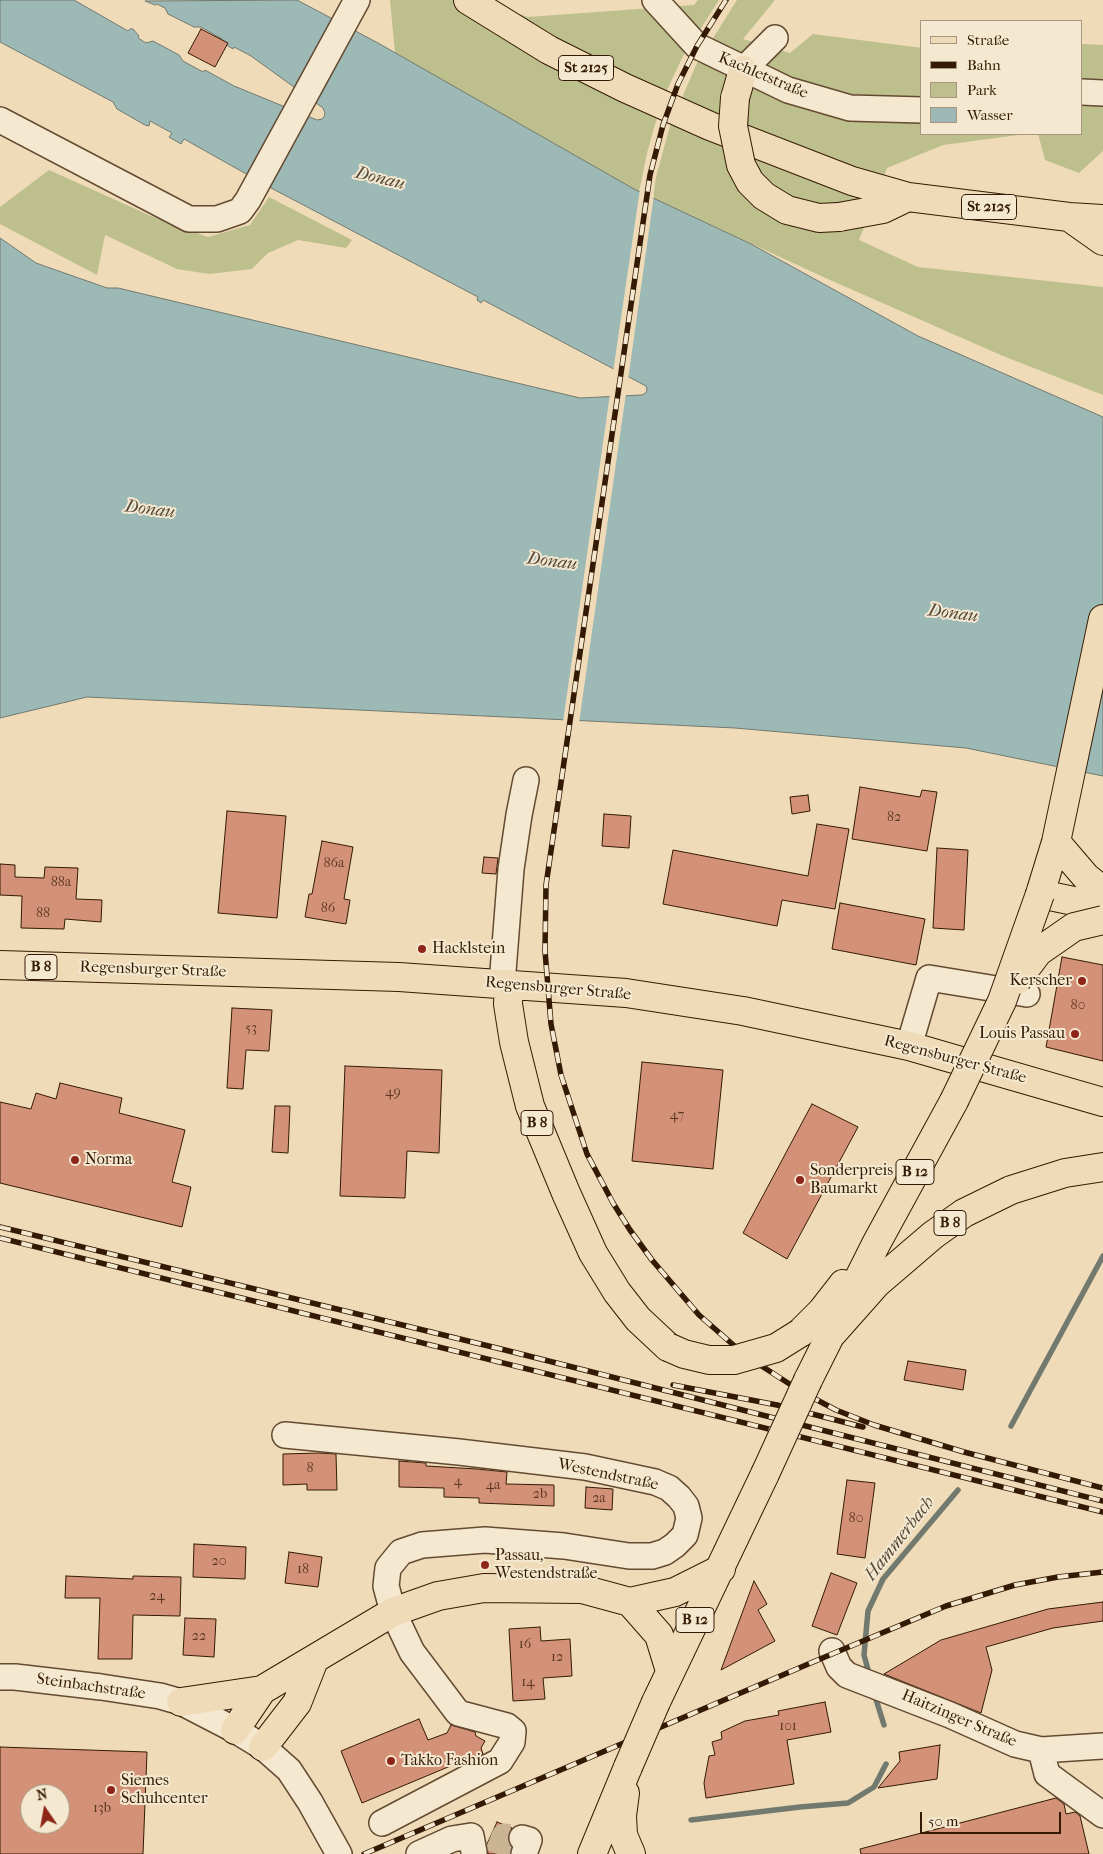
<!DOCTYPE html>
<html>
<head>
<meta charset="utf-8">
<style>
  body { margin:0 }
  #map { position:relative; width:1103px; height:1854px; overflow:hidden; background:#efdbb8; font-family:"IM FELL French Canon",serif }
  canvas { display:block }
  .legend { position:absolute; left:920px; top:20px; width:162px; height:115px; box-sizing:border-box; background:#f5e8d1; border:1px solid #a8967f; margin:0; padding:6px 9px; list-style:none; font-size:15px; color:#341a04 }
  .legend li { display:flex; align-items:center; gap:10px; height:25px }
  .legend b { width:25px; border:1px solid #a8967f }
  .north { position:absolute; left:20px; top:1784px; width:50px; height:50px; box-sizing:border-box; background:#f5e8d1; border:1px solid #a8967f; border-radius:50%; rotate:348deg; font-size:14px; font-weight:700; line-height:20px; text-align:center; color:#341a04 }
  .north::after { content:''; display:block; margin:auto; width:18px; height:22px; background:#8f2418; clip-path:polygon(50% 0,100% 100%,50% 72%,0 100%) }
  .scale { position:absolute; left:920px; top:1812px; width:141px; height:22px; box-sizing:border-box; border:2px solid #341a04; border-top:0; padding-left:6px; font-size:15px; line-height:18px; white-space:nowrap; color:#341a04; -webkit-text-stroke:4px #f5e8d1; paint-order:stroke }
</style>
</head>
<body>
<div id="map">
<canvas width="1103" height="1854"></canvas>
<ul class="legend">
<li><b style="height:6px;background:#efdbb8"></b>Straße</li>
<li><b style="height:6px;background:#341a04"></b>Bahn</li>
<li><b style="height:14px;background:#bdbf8c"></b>Park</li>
<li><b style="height:14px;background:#9cb9b6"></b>Wasser</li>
</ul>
<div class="north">N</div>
<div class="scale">50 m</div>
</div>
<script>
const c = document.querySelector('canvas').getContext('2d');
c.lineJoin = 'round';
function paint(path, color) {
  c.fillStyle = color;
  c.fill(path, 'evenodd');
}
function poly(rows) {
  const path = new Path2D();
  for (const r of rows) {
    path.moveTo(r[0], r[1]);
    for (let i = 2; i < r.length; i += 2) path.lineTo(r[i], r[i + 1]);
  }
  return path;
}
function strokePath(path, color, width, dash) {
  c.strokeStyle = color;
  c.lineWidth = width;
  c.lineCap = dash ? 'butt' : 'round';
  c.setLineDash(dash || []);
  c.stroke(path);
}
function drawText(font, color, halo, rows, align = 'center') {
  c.font = font + ' "IM FELL French Canon",serif';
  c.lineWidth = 4;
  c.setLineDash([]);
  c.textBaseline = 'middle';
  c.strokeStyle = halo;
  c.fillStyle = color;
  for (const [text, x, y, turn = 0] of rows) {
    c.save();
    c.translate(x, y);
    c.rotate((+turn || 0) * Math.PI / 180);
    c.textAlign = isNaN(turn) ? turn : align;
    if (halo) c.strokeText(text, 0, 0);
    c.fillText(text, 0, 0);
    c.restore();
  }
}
paint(poly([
  [390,0,479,0,528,17,694,5,698,0,719,0,683,56,668,88,656,121,647,153,639,192,395,53],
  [737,0,775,0,743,39,790,53,813,34,922,48,922,134,1026,134,943,145,887,168,859,240,918,267,1103,287,1103,395,1003,356,821,276,653,198,656,177,670,126,696,65],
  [1082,44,1103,45,1103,151,1079,173,1045,160,1038,134,1082,134],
  [49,170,151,216,208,237,250,225,269,197,352,240,346,248,298,240,268,253,252,269,209,274,177,269,105,235,97,275,0,224,0,207]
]), '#bdbf8c');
const water = poly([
  [0,0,74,0,128,31,130,29,133,29,139,36,138,38,146,43,153,41,179,55,183,61,203,72,205,70,234,86,317,120,322,119,324,117,325,113,323,108,251,56,234,47,233,49,220,41,222,39,201,27,194,27,168,14,165,8,157,4,155,5,145,1,297,0,378,43,634,189,751,244,918,336,1103,417,1103,776,966,748,735,728,87,697,0,718,0,238,36,263,107,288,118,288,580,398,642,395,646,393,647,390,646,386,483,300,481,303,477,300,478,297,273,189,184,139,181,144,169,137,172,133,150,121,149,126,145,125,117,109,113,102,0,42,0,0]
]);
paint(water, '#9cb9b6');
strokePath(water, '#72796f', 1);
paint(poly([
  [640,189,654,195,628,380,613,372],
  [626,393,579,723,563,722,610,394]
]), '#efdbb8');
strokePath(poly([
  [1011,1426,1103,1256],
  [870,1677,864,1655,868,1611,883,1579,958,1490],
  [874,1693,884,1725],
  [691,1820,800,1807,848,1803,874,1787,886,1764]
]), '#72796f', 5.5);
const building = poly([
  [201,29,228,43,215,67,188,53,201,29],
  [860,787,920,797,922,790,937,792,927,851,852,839,860,787],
  [808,795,810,811,792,814,790,797,808,795],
  [227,811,286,816,277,918,218,913,227,811],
  [604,814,631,816,629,848,602,846,604,814],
  [817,824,849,829,835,909,782,900,777,926,663,904,673,850,808,876,817,824],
  [322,841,353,847,344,899,350,900,346,924,305,917,309,894,312,894,322,841],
  [937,848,968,850,964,930,933,928,937,848],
  [484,857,498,858,496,874,482,873,484,857],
  [0,864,15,865,15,877,44,878,45,867,78,868,76,899,102,900,101,922,65,919,64,929,21,928,22,896,0,895,0,864],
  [840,903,925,919,916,965,832,949,840,903],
  [1062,957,1103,965,1103,1061,1046,1047,1062,957],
  [232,1008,272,1010,269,1051,246,1050,243,1089,227,1088,232,1008],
  [642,1062,723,1070,713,1169,632,1161,642,1062],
  [345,1066,442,1070,439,1153,407,1151,405,1198,340,1196,345,1066],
  [60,1083,122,1098,119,1113,185,1130,172,1182,191,1187,182,1227,0,1183,0,1102,31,1109,36,1093,56,1099,60,1083],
  [812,1104,858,1127,787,1259,743,1233,812,1104],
  [275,1106,290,1106,288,1153,272,1152,275,1106],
  [908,1361,966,1370,963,1390,904,1380,908,1361],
  [320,1453,336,1454,337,1490,307,1490,307,1484,283,1485,283,1454,320,1453],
  [399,1461,426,1463,426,1466,477,1469,507,1472,506,1484,554,1485,554,1506,479,1503,479,1498,444,1497,444,1488,399,1487,399,1461],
  [847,1480,875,1483,865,1558,837,1554,847,1480],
  [586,1487,613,1489,612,1510,585,1508,586,1487],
  [194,1544,246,1547,245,1579,193,1577,194,1544],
  [289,1552,322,1557,318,1587,285,1583,289,1552],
  [831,1573,857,1583,837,1635,812,1626,831,1573],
  [66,1576,133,1579,133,1576,181,1577,180,1616,133,1615,132,1659,98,1659,100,1598,65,1598,66,1576],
  [754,1581,767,1604,758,1610,775,1641,721,1670,754,1581],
  [1103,1602,1103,1621,1053,1628,986,1647,992,1670,981,1713,884,1674,941,1640,1048,1609,1103,1602],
  [185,1618,216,1619,214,1657,183,1655,185,1618],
  [540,1627,541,1641,570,1639,572,1676,543,1678,545,1699,513,1701,509,1629,540,1627],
  [825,1702,831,1732,787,1740,794,1784,706,1798,704,1783,709,1756,715,1755,712,1742,722,1739,721,1732,745,1721,779,1715,778,1711,825,1702],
  [419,1719,428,1740,447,1733,451,1725,475,1732,476,1736,485,1741,481,1748,483,1754,460,1766,458,1764,448,1767,362,1803,341,1751,419,1719],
  [940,1745,937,1779,878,1788,900,1761,899,1752,940,1745],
  [0,1747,147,1752,143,1854,0,1854,0,1747],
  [30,1794,60,1794,60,1824,30,1824,30,1794],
  [1056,1798,1064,1804,1066,1814,1075,1812,1080,1816,1089,1854,861,1854,860,1849,1056,1798],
  [497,1822,512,1828,508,1835,508,1841,511,1847,510,1854,488,1854,487,1844,497,1822]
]);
paint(building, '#d39178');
strokePath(building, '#341a04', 1);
strokePath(poly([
  [497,1854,504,1836,522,1838]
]), '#cab494', 25, [25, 12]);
const minor = poly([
  [655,0,697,46,788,90,850,108,922,110],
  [743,70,775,38],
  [1082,92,1103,93],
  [0,120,189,219,217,219,240,211,248,200,357,0],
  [502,984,511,869,519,815,526,780],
  [909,1046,929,978,1027,994],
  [285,1435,459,1452,585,1467,655,1482,669,1488,679,1497,686,1506,689,1518,685,1535,675,1545,665,1552,652,1556,629,1556,564,1546,485,1540,422,1545,401,1552,388,1568,386,1586,393,1612,412,1652,458,1713,507,1726,513,1731,512,1742,500,1761,382,1823],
  [832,1651,839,1667,847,1675,950,1715,1015,1744,1041,1750,1103,1746],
  [0,1677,15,1677,101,1687,160,1696,181,1702,235,1730,263,1747,289,1770,310,1802,339,1854],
  [1041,1750,1047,1774,1103,1815],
  [522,1838,529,1840,524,1854],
  [419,1854,452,1839,471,1836,474,1852]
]);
const major = poly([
  [468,0,549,50,625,88,710,126,852,181,908,197,1069,217,1103,219],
  [735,98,743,70],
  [839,217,883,209,908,197],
  [1069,217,1103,241],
  [1103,619,1056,842,1040,894,1103,907],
  [1056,842,1086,877,1103,891],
  [0,965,399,977,626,993,743,1011,909,1046,1103,1102],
  [509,984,508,1004,514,1042,530,1106,566,1193,593,1253,617,1292,638,1319,668,1347],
  [800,1333,822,1311,843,1284],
  [830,1336,877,1283,933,1235,964,1213,1011,1190,1065,1173,1103,1167],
  [808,1380,876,1244,954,1101],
  [630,1602,659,1635,670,1671],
  [181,1702,262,1690,393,1612,438,1596,484,1588,582,1589,630,1602,675,1592,721,1569],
  [656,1702,765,1474],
  [235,1730,262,1690],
  [263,1747,297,1703,314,1660],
  [625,1793,622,1816,623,1835,631,1854],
  [592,1854,628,1767]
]);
strokePath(minor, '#634a31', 28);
strokePath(major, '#341a04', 30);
strokePath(minor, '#f5e8d1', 25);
strokePath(major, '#efdbb8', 28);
const rail = poly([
  [726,0,697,46,678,84,663,125,650,175,546,885,545,951,551,1024,561,1075,587,1154,613,1203,630,1230,652,1260,699,1315,746,1356,802,1392,836,1410,874,1425,964,1452,1103,1488],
  [0,1227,505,1350,1103,1501],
  [0,1238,1103,1512],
  [673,1385,777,1405,863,1427],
  [364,1854,813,1662,946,1606,1015,1585,1058,1577,1103,1572]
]);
strokePath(rail, '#341a04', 5.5);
strokePath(rail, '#f5e8d1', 4, [11]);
const majorBridge = poly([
  [735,98,733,126,741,165,750,182,764,196,787,210,819,218,839,217],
  [1017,980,1038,952,1074,927,1103,920],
  [954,1101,1002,1001,1040,894],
  [668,1347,684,1354,709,1360,734,1360,776,1348,800,1333],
  [765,1474,808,1380],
  [628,1767,656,1702]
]);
strokePath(majorBridge, '#341a04', 30, []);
strokePath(majorBridge, '#efdbb8', 28);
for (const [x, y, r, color] of [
  [422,949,5,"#8f2418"],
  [1082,981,5,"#8f2418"],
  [1075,1034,5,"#8f2418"],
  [75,1160,5,"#8f2418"],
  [800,1180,5,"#8f2418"],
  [485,1565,5,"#8f2418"],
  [391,1761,5,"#8f2418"],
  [111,1790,5,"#8f2418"]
]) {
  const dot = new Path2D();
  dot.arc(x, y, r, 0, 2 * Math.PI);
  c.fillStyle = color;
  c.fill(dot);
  strokePath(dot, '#f5e8d1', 2);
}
drawText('14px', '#5c3821', null, [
  ["82",894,818],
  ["86a",334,864],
  ["88a",61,883],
  ["86",328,909],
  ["88",43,914],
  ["80",1078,1006],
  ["53",251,1029],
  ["49",393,1093],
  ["47",677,1116],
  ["8",310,1469],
  ["4",458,1482],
  ["4a",493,1486],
  ["2b",540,1495],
  ["2a",599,1499],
  ["80",856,1519],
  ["20",219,1562],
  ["18",303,1570],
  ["24",157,1597],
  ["22",199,1637],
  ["16",525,1645],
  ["12",557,1658],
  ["14",528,1683],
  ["101",788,1727],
  ["13b",102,1809]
]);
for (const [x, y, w] of [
  [586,68,55],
  [989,207,55],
  [41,967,32],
  [537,1123,32],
  [915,1172,38],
  [950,1223,32],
  [695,1620,38]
]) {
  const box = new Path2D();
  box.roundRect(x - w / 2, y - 12.5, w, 25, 4);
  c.fillStyle = '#f5e8d1';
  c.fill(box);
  strokePath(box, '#341a04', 1);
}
drawText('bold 15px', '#341a04', null, [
  ["St 2125",586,68],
  ["St 2125",989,207],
  ["B 8",41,967],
  ["B 8",537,1123],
  ["B 12",915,1172],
  ["B 8",950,1223],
  ["B 12",695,1620]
]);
drawText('16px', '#341a04', '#f5e8d1', [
  ["Kachletstraße",763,76,23],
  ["Regensburger Straße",153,970,2],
  ["Regensburger Straße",558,989,5],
  ["Regensburger Straße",955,1060,15],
  ["Westendstraße",608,1475,12],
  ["Steinbachstraße",91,1687,8],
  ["Haitzinger Straße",959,1719,23]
]);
drawText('16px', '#341a04', '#f5e8d1', [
  ["Hacklstein",432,949],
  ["Kerscher",1072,981,"right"],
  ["Louis Passau",1065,1034,"right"],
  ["Norma",85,1160],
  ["Sonderpreis",810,1171],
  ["Baumarkt",810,1189],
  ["Passau,",495,1556],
  ["Westendstraße",495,1574],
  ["Takko Fashion",401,1761],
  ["Siemes",121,1781],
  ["Schuhcenter",121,1799]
], 'left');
drawText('italic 18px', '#534a39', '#f5e8d1', [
  ["Donau",380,179,14],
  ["Donau",150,510,7],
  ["Donau",552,562,7],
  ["Donau",953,614,7],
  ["Hammerbach",900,1539,-52]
]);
</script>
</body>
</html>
